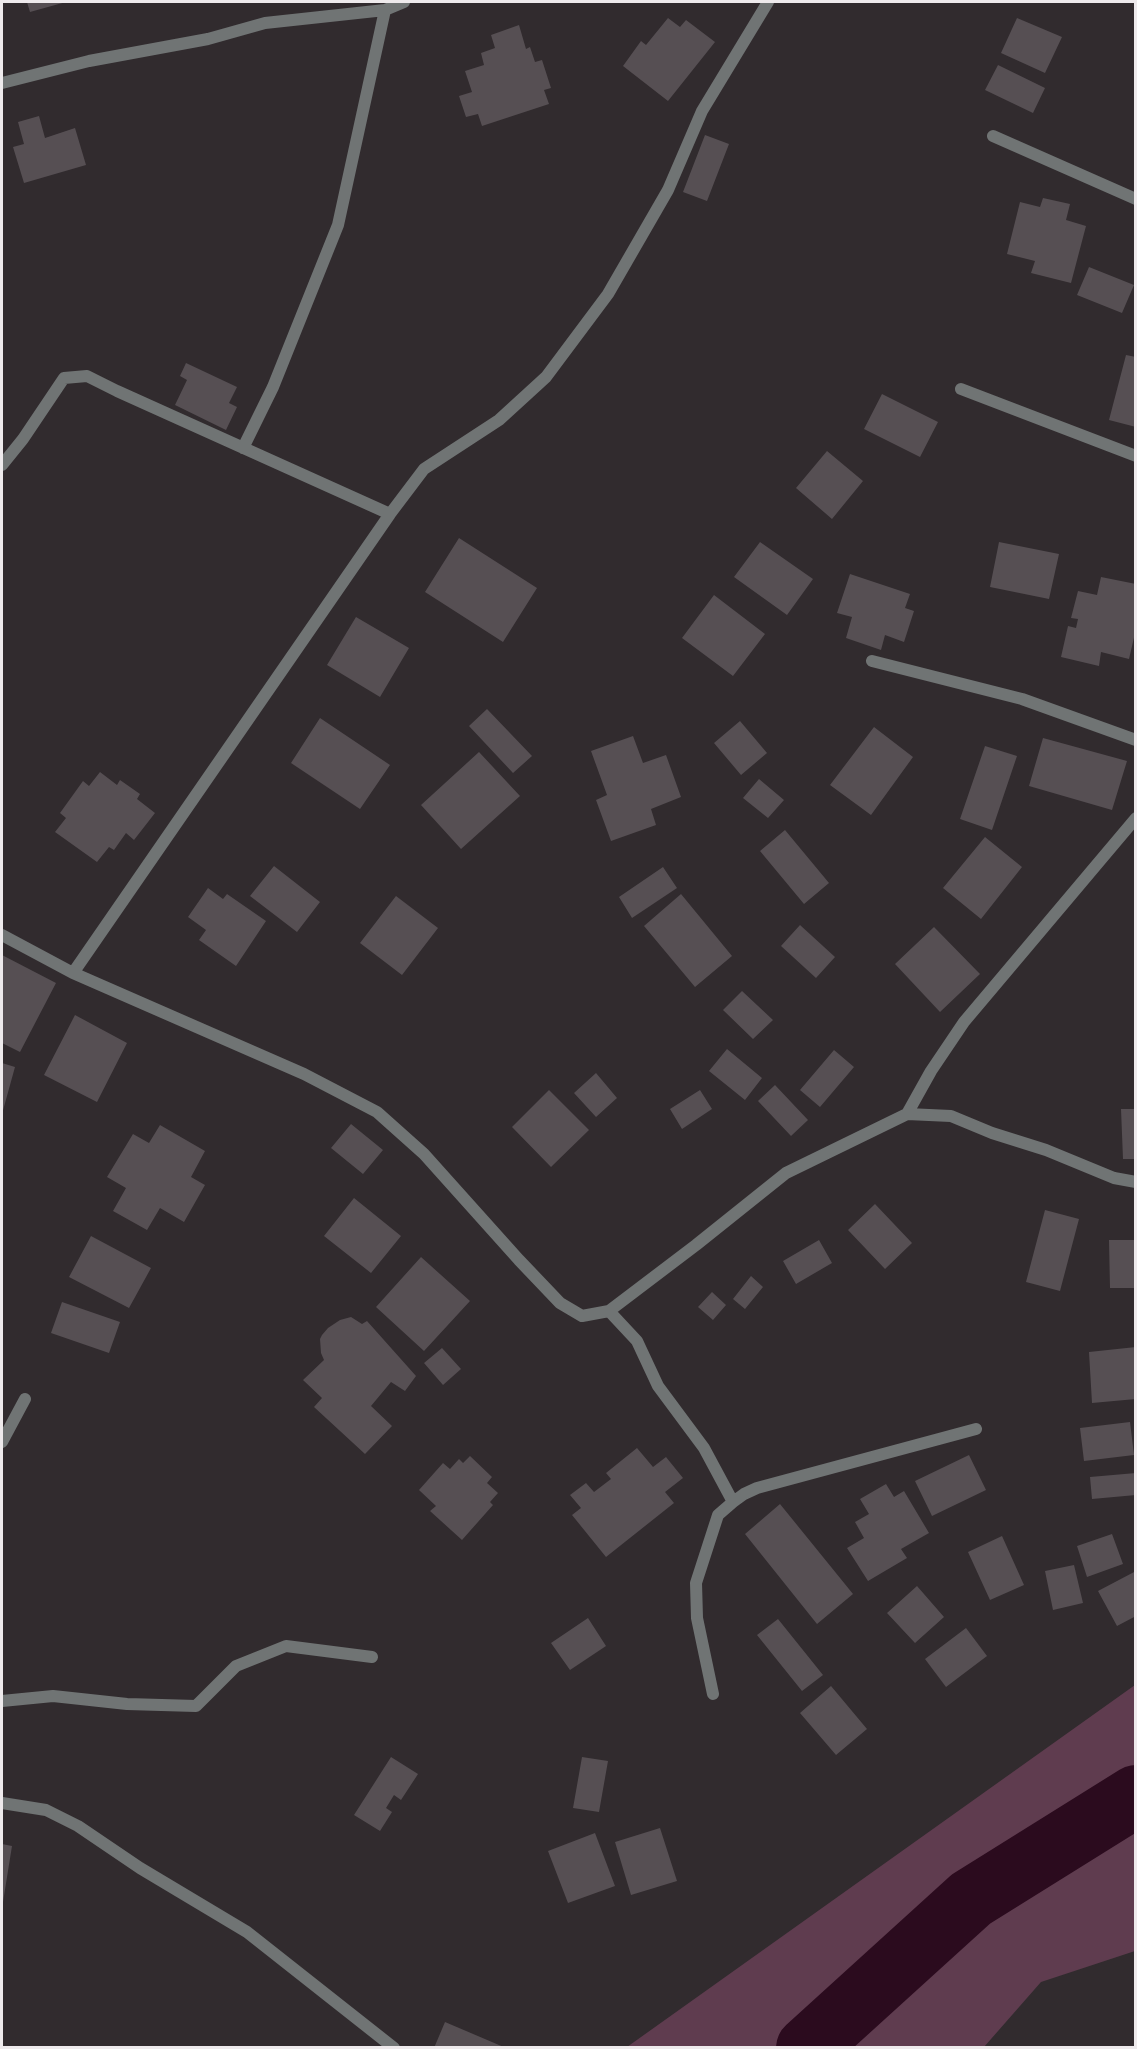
<!DOCTYPE html>
<html>
<head>
<meta charset="utf-8">
<style>
  body { margin:0 }
  #map { position:relative; width:1137px; height:2049px; overflow:hidden; background:#312b2e; font-family:Ubuntu,sans-serif }
  canvas { display:block }
  .frame { position:absolute; inset:0; border:3px solid #eeeaec; pointer-events:none }
</style>
</head>
<body>
<div id="map">
<canvas width="1137" height="2049"></canvas>
<div class="frame"></div>
</div>
<script>
const c = document.querySelector('canvas').getContext('2d');
c.lineJoin = 'round';
function paint(path, color) {
  c.fillStyle = color;
  c.fill(path, 'evenodd');
}
function poly(rows) {
  const path = new Path2D();
  for (const r of rows) {
    path.moveTo(r[0], r[1]);
    for (let i = 2; i < r.length; i += 2) path.lineTo(r[i], r[i + 1]);
  }
  return path;
}
function strokePath(path, color, width, dash) {
  c.strokeStyle = color;
  c.lineWidth = width;
  c.lineCap = dash ? 'butt' : 'round';
  c.setLineDash(dash || []);
  c.stroke(path);
}
paint(poly([
  [1135,1685,1135,1951,1041,1982,984,2047,627,2047]
]), '#5f3c4f');
strokePath(poly([
  [807,2048,971,1899,1136,1796]
]), '#2b0b1e', 62);
paint(poly([
  [27,2,66,2,30,12],
  [668,18,680,27,686,20,715,42,668,101,623,66,641,41,646,45],
  [1017,18,1062,37,1045,73,1001,53],
  [519,25,526,49,530,47,535,62,542,60,551,88,544,90,549,104,482,126,478,114,466,117,459,96,472,92,465,71,484,65,481,53,495,48,491,35],
  [998,65,1045,88,1033,113,985,90],
  [39,116,45,138,75,128,86,165,24,183,13,147,24,144,18,122],
  [705,135,729,144,707,201,683,192],
  [1043,198,1070,204,1066,220,1086,226,1071,283,1031,273,1035,261,1007,254,1020,202,1040,207],
  [1089,267,1134,285,1122,313,1077,295],
  [1126,355,1136,357,1136,427,1109,420],
  [186,363,237,387,229,403,237,407,226,430,175,405,187,380,180,376],
  [882,394,938,422,920,457,864,429],
  [827,451,863,481,832,519,796,488],
  [459,538,537,588,503,642,425,592],
  [760,542,813,579,787,615,734,577],
  [999,542,1059,554,1049,599,990,587],
  [850,574,910,594,905,608,914,611,904,642,885,635,881,650,846,638,852,617,837,613],
  [1101,577,1136,584,1136,629,1129,659,1101,652,1099,666,1061,657,1068,626,1076,628,1078,619,1071,618,1078,591,1097,595],
  [714,595,765,634,733,676,682,638],
  [356,617,409,648,380,697,327,665],
  [487,709,532,756,513,773,469,726],
  [320,718,390,765,360,809,291,763],
  [740,721,767,753,741,775,714,743],
  [874,727,913,757,871,815,830,785],
  [633,736,643,763,666,755,681,797,651,809,656,825,611,841,596,800,607,795,591,751],
  [1043,738,1127,761,1112,810,1029,786],
  [985,746,1017,756,992,830,960,819],
  [479,752,520,796,461,849,421,805],
  [100,772,117,785,120,780,140,794,137,799,155,813,134,840,126,833,114,850,109,847,97,862,55,832,66,818,60,813,83,781,89,786],
  [759,779,784,800,768,818,743,798],
  [785,830,829,883,804,904,760,851],
  [985,837,1022,867,981,919,943,888],
  [274,866,320,902,297,932,250,896],
  [663,867,677,888,632,918,619,897],
  [208,888,223,899,227,894,266,921,236,966,199,940,206,930,188,917],
  [681,894,732,956,695,987,644,926],
  [396,896,438,928,402,975,360,943],
  [800,925,835,957,816,978,781,946],
  [934,927,980,974,940,1012,895,964],
  [2,955,56,983,20,1052,2,1043],
  [742,991,773,1020,753,1039,723,1010],
  [75,1015,127,1043,97,1102,44,1075],
  [727,1049,762,1078,745,1100,709,1071],
  [834,1050,854,1067,820,1107,800,1090],
  [2,1063,15,1067,2,1114],
  [596,1073,617,1098,596,1117,574,1093],
  [775,1085,808,1120,791,1136,758,1101],
  [549,1090,589,1130,551,1167,512,1127],
  [700,1090,712,1109,682,1129,670,1109],
  [1121,1109,1136,1109,1136,1159,1123,1159],
  [351,1124,383,1150,363,1174,331,1148],
  [160,1125,205,1151,191,1177,205,1185,184,1222,160,1208,147,1230,113,1211,126,1188,107,1177,133,1134,149,1143],
  [354,1198,401,1236,371,1273,324,1236],
  [875,1204,912,1243,885,1269,848,1230],
  [1045,1210,1079,1219,1060,1291,1026,1282],
  [91,1236,151,1268,129,1308,69,1277],
  [819,1240,832,1263,796,1284,783,1261],
  [1109,1240,1136,1240,1136,1288,1110,1288],
  [421,1257,470,1301,424,1351,376,1307],
  [751,1276,763,1287,745,1309,733,1299],
  [712,1292,726,1305,713,1320,698,1307],
  [62,1302,120,1322,109,1353,51,1333],
  [351,1317,362,1324,367,1321,416,1376,405,1391,391,1382,371,1406,392,1426,365,1454,314,1407,322,1398,303,1380,324,1360,321,1353,320,1339,322,1335,328,1328,340,1320],
  [1136,1347,1136,1399,1092,1403,1089,1352],
  [442,1348,461,1369,443,1385,424,1363],
  [1130,1422,1134,1455,1084,1461,1080,1428],
  [637,1448,653,1467,666,1457,683,1478,665,1492,674,1503,606,1557,572,1515,581,1508,570,1495,586,1483,594,1492,611,1479,606,1473],
  [969,1455,986,1490,932,1516,915,1481],
  [470,1456,492,1477,487,1483,498,1493,490,1502,493,1505,462,1540,430,1511,436,1506,419,1490,443,1463,450,1469,459,1459,463,1463],
  [1136,1473,1136,1495,1092,1499,1090,1477],
  [886,1484,894,1497,904,1491,929,1533,901,1549,907,1558,868,1581,847,1548,864,1538,855,1522,869,1514,860,1499],
  [780,1504,853,1594,817,1624,745,1534],
  [1112,1534,1123,1564,1087,1577,1077,1546],
  [1002,1536,1024,1585,990,1600,968,1552],
  [1074,1565,1083,1603,1053,1610,1045,1571],
  [1136,1571,1136,1616,1117,1626,1098,1591],
  [917,1586,944,1617,915,1643,887,1613],
  [588,1618,606,1646,570,1670,551,1643],
  [778,1619,823,1675,802,1691,757,1635],
  [966,1628,987,1656,946,1687,925,1659],
  [831,1686,867,1729,836,1755,800,1713],
  [391,1757,418,1774,401,1800,394,1795,386,1808,392,1812,380,1831,354,1815],
  [582,1757,608,1761,599,1812,573,1808],
  [660,1828,677,1881,631,1895,615,1842],
  [595,1833,615,1886,568,1903,548,1851],
  [2,1844,12,1846,3,1902,2,1902],
  [445,2022,506,2048,434,2048]
]), '#564f53');
strokePath(poly([
  [2,83,89,61,208,39,265,23,385,10,404,2],
  [993,136,1136,199],
  [961,389,1136,456],
  [243,448,273,387,338,225,385,10],
  [2,465,23,439,64,378,87,376,117,391,390,514],
  [872,661,1022,699,1136,740],
  [2,935,73,973,304,1074,377,1112,424,1154,519,1260,560,1303,582,1316,609,1311],
  [73,973,390,514,424,469,499,420,546,377,608,294,668,190,702,111,768,2],
  [907,1114,931,1071,964,1022,1136,818],
  [2,1442,25,1399],
  [733,1502,744,1494,757,1488,976,1429],
  [713,1694,697,1618,696,1583,718,1515,733,1502,704,1448,658,1386,637,1341,609,1311,696,1245,786,1173,907,1114,951,1116,992,1133,1046,1150,1114,1178,1136,1182],
  [2,1701,53,1696,127,1704,196,1706,236,1666,286,1646,372,1657],
  [2,1803,46,1810,78,1826,140,1868,247,1932,394,2048]
]), '#707474', 12);
</script>
</body>
</html>
